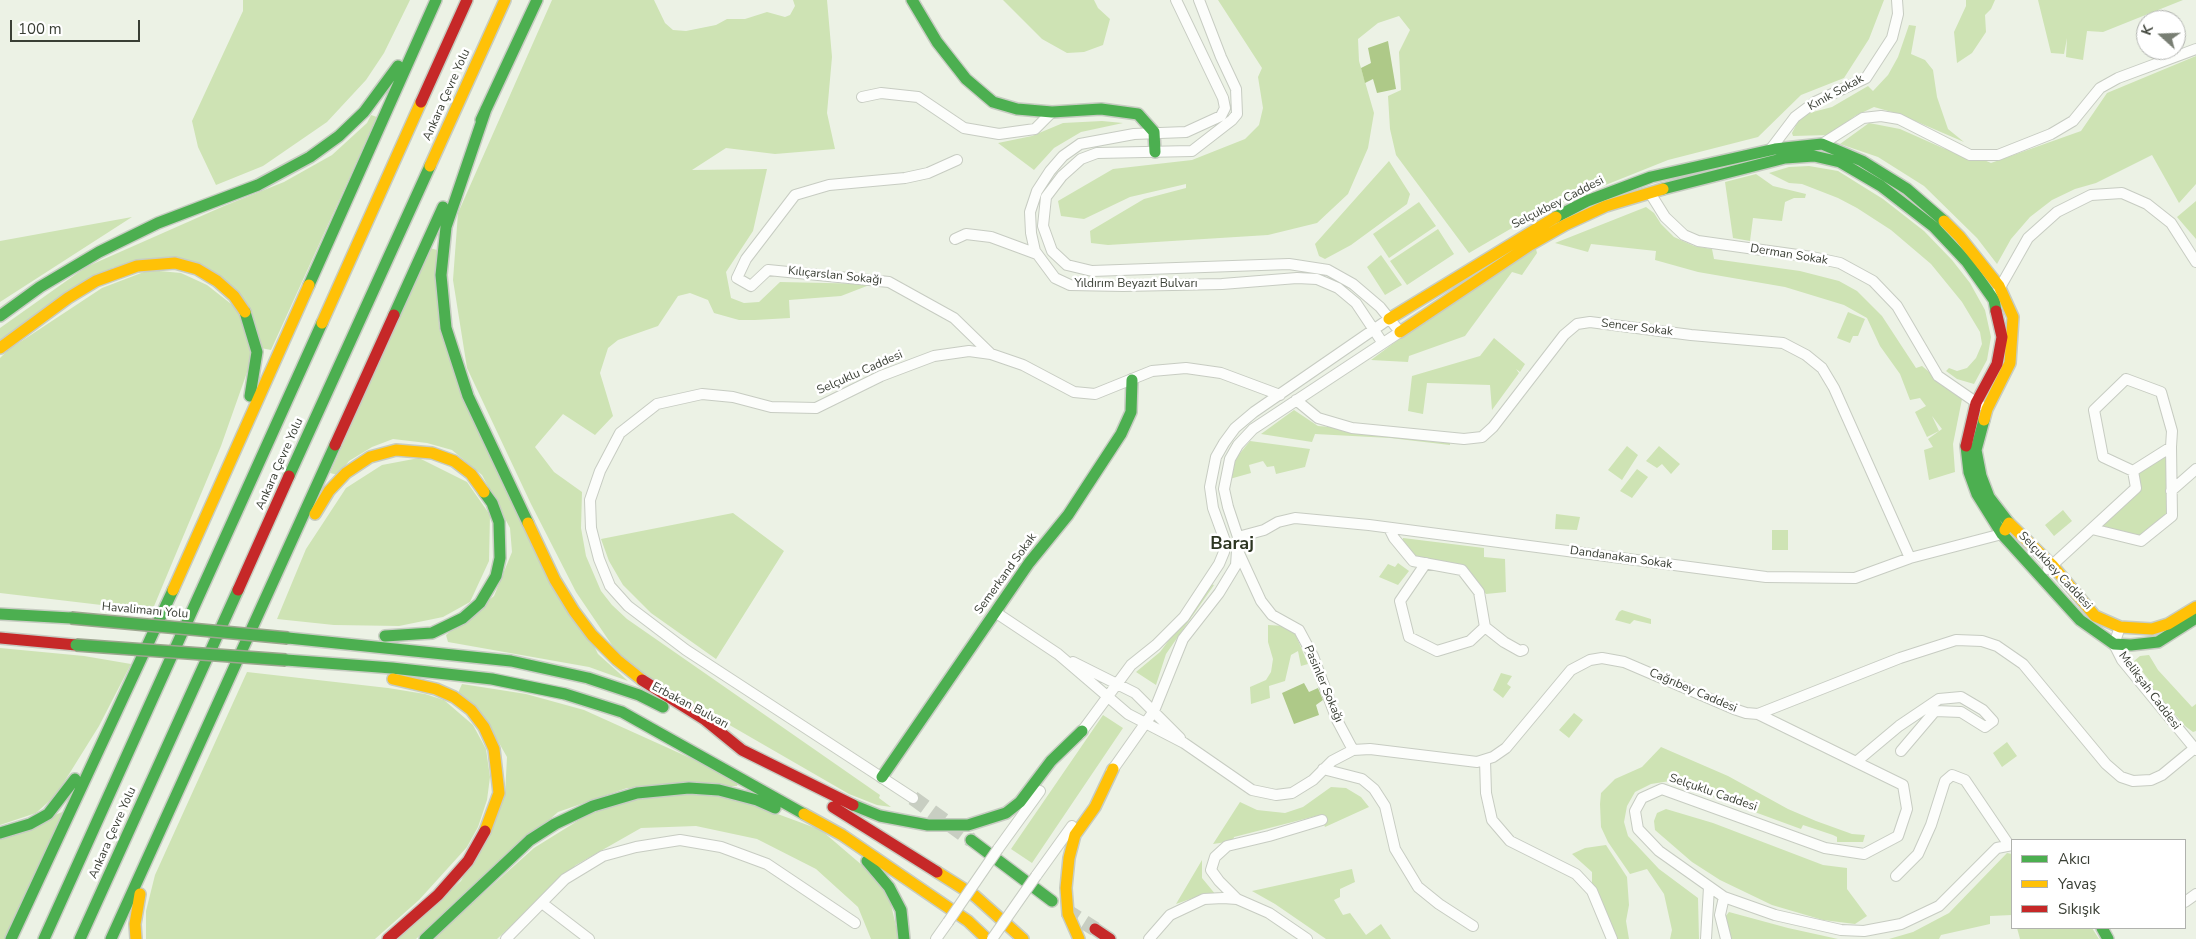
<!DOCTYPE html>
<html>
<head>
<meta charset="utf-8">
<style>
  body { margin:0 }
  #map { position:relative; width:2196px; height:939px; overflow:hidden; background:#ecf2e5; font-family:"Nunito Sans",sans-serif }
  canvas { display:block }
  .legend { position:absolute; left:2011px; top:839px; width:175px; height:90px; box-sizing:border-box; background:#fff; border:1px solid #b0b2ae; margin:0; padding:6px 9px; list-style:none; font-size:15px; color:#3a3f35 }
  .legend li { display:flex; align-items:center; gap:10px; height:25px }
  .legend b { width:25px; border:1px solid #b0b2ae }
  .north { position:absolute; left:2136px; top:10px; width:50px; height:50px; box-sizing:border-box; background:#fff; border:1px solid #b0b2ae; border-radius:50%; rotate:290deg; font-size:14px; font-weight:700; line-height:20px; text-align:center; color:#3a3f35 }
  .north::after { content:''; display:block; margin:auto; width:18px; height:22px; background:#787e73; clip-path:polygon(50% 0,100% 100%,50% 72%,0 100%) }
  .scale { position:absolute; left:10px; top:20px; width:130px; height:22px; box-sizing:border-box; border:2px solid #3a3f35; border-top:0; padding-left:6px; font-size:15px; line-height:18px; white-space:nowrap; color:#3a3f35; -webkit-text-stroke:4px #fff; paint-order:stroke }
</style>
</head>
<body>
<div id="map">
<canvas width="2196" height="939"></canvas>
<ul class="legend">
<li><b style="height:6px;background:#4caf50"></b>Akıcı</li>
<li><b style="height:6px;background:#ffc107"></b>Yavaş</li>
<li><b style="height:6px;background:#c62828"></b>Sıkışık</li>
</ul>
<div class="north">K</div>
<div class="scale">100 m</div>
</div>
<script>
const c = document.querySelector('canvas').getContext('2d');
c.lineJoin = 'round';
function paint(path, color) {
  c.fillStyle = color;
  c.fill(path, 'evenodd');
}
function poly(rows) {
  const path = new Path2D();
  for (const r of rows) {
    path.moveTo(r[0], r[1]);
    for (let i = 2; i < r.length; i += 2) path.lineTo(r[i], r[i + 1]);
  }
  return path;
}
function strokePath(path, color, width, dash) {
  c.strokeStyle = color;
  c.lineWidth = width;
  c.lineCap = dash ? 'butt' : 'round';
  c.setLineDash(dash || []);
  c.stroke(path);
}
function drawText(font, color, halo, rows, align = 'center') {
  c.font = font + ' "Nunito Sans",sans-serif';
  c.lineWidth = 5;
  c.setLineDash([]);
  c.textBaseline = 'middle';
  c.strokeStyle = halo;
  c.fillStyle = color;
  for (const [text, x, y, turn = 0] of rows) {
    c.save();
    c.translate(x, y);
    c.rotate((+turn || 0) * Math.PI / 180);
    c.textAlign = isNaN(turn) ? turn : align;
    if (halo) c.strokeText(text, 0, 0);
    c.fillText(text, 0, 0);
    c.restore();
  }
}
paint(poly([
  [243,0,410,0,384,53,366,80,327,122,263,166,216,185,198,147,192,121,243,11],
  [552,0,654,0,665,23,673,30,686,31,716,25,727,19,745,19,767,12,785,17,790,15,795,6,793,0,827,0,832,57,827,113,835,149,775,154,726,148,692,170,767,169,753,231,726,272,731,298,744,303,759,302,780,282,872,284,841,296,789,300,790,318,755,320,739,320,714,313,708,300,690,293,678,296,658,326,618,340,608,348,600,373,613,416,595,435,563,414,535,447,554,472,582,492,581,528,586,556,601,591,612,605,627,619,880,795,879,798,891,807,877,805,849,794,655,682,618,654,576,592,531,504,467,368,453,280,458,213],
  [1003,0,1094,0,1098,8,1110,19,1103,45,1084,52,1067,53,1042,39],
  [1218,0,1884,0,1869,39,1844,78,1801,95,1758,137,1668,160,1543,210,1469,253,1396,155,1390,129,1388,96,1401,90,1399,52,1410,30,1399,16,1378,23,1358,39,1359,61,1374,113,1368,148,1348,194,1317,223,1268,235,1108,245,1091,243,1090,231,1144,199,1186,188,1186,184,1130,197,1084,219,1061,216,1058,201,1113,169,1192,160,1245,139,1259,125,1263,108,1258,77,1262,68],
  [1966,0,1995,0,1991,9,1985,15,1986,32,1972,53,1957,63,1954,32,1966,6],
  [2038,0,2183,0,2103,32,2087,31,2083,60,2066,57,2067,38,2064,54,2051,53],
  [1909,25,1916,26,1911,54,1925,60,1933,70,1937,97,1948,129,1964,142,1899,114,1874,107,1855,116,1829,135,1793,136,1792,133,1798,121,1809,113,1832,107,1868,86,1873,91,1888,75,1898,57],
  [2196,56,2196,184,2179,203,2152,155,2096,183,2075,189,2052,200,2030,217,2011,239,1997,264,1977,238,1924,186,1878,157,1840,144,1869,123,1900,129,1945,149,1944,143,1991,163,2081,131,2107,93],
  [371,115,377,117,271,350,261,348,209,269,114,267,0,340,0,328,86,267,224,206,284,182,332,155,367,123],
  [1102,121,1123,123,1081,132,1054,148,1034,170,998,143,1032,136,1063,123],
  [1389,161,1410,194,1407,204,1351,245,1325,259,1319,256,1315,244],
  [1809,166,1838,171,1883,199,1924,231,1952,260,1970,283,1985,310,1991,337,1987,360,1974,384,1957,379,1946,371,1949,368,1957,371,1967,368,1976,358,1982,344,1980,332,1962,302,1931,264,1891,230,1857,208,1838,198,1802,184,1789,183,1769,173,1789,167],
  [1756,174,1773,186,1806,194,1805,198,1794,198,1785,202,1782,221,1753,218,1750,241,1733,238,1725,182],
  [2196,201,2196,239,2177,217],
  [1419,202,1436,226,1389,258,1373,234],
  [1646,207,1654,213,1661,224,1674,237,1694,246,1712,249,1714,259,1800,271,1839,281,1857,291,1882,316,1916,368,1922,366,1962,399,1953,444,1955,472,1929,480,1924,450,1933,447,1928,439,1942,429,1932,416,1939,431,1927,437,1915,412,1926,406,1920,398,1910,400,1900,374,1880,346,1867,318,1844,305,1785,287,1698,272,1655,260,1656,251,1591,244,1588,252,1555,243],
  [132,217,0,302,0,241],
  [1438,229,1454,254,1407,285,1390,261],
  [430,248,437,250,439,329,598,654,628,681,589,667,448,642,446,635,494,596,512,552,510,528,482,475,452,450,427,443,393,439,372,447,349,461,338,475,330,473],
  [1536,249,1537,253,1522,275,1512,272,1465,336,1409,356,1408,362,1371,360,1445,305],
  [1381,255,1402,285,1385,295,1367,267],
  [149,270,181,273,207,285,235,307,248,332,251,361,221,446,152,611,0,593,0,358,8,350,102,288],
  [1848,312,1865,319,1858,336,1853,336,1850,343,1837,338],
  [1494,338,1525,364,1520,372,1516,369,1519,373,1492,410,1490,385,1427,383,1423,414,1408,411,1412,376,1480,356],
  [1294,410,1318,426,1450,437,1450,445,1390,438,1315,434,1312,442,1261,434],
  [1250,441,1310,449,1305,467,1276,474,1274,466,1267,467,1263,461,1249,465,1251,473,1226,480,1231,464],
  [1627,446,1638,455,1622,480,1608,470],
  [1659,446,1680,464,1671,474,1662,464,1657,468,1646,461],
  [2171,447,2172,516,2141,541,2092,529,2136,488,2133,471],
  [419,458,467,482,490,515,489,561,470,602,443,617,399,626,334,625,277,619,306,549,346,488,382,465],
  [1637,469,1648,477,1632,498,1620,491],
  [2063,510,2072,521,2054,536,2045,525],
  [733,513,784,551,716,659,651,613,623,585,609,561,601,539],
  [1556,514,1580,517,1577,530,1555,529],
  [1772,530,1788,530,1788,550,1772,550],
  [1403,538,1484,548,1484,557,1505,559,1506,592,1486,594,1463,567,1416,558,1402,544],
  [1398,563,1409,571,1398,585,1379,577,1388,564,1395,567],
  [1211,584,1214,585,1166,654,1156,685,1136,672,1160,652],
  [1622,610,1651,619,1651,624,1634,620,1630,624,1615,620,1619,612],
  [1268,625,1285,626,1295,633,1308,664,1301,666,1298,651,1291,655,1285,681,1269,686,1270,698,1251,704,1250,687,1266,680,1271,672,1273,659,1268,642],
  [0,648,84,656,131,664,99,726,56,795,36,813,0,825],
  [2149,655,2158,670,2192,707,2196,704,2196,731,2193,732,2185,726,2147,683,2149,680,2134,661,2140,656],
  [247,672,388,688,425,694,444,700,473,725,486,749,490,777,487,800,478,827,467,847,419,900,375,939,146,939,146,911,155,875],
  [1501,673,1512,676,1507,684,1511,687,1503,698,1493,690],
  [462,684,526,694,584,710,739,780,737,786,627,788,558,812,416,939,395,939,461,881,505,795,507,757,486,720,458,693],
  [1574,713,1583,720,1569,738,1559,730],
  [1103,715,1123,728,1032,863,1011,849],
  [2007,742,2017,756,2002,767,1993,753],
  [1661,747,1728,776,1788,809,1816,821,1852,834,1865,835,1863,842,1837,842,1837,837,1833,835,1803,825,1801,829,1670,781,1651,784,1635,792,1627,806,1624,822,1628,836,1659,869,1698,898,1699,939,1670,939,1672,930,1664,894,1647,869,1630,874,1608,842,1601,827,1600,804,1601,793,1615,779,1642,767],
  [1331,787,1346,788,1361,797,1369,807,1325,827,1320,815,1234,837,1233,841,1213,844,1240,802,1257,810,1285,813,1303,807],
  [699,791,737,799,821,830,863,866,889,896,899,939,871,939,858,907,816,869,757,839,696,826,641,828,576,865,497,939,432,939,534,848,587,815,632,800],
  [1666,809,1713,823,1823,865,1847,868,1847,889,1867,916,1855,924,1823,920,1772,905,1720,880,1692,862,1655,830,1654,821,1657,813],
  [67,810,7,939,0,939,0,838],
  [1606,845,1627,877,1629,905,1626,921,1629,939,1617,939,1592,885,1592,872,1572,854,1585,848],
  [2007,853,2012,854,2012,915,1990,916,1990,924,1941,935,1939,939,1889,939,1913,932,1949,913],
  [1202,860,1202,878,1216,895,1193,898,1176,904],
  [1352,869,1355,882,1340,889,1340,897,1334,900,1343,915,1350,913,1366,935,1381,924,1391,939,1326,939,1275,904,1252,891],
  [1729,912,1788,928,1838,939,1729,939,1725,917],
  [2017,928,2092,928,2099,939,2020,939]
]), '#cee3b4');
paint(poly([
  [1388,41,1396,89,1377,93,1373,79,1365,83,1361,68,1371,63,1368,48],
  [1304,683,1309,692,1318,688,1323,700,1316,705,1319,715,1294,724,1282,693]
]), '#aec988');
strokePath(poly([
  [913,798,971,840],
  [1065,910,1095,929]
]), '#c8cec2', 15, [15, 8]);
const street = poly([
  [1176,0,1223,98,1225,108,1221,116,1186,132,1134,134,1080,144,1063,156,1050,171,1037,191,1030,212,1031,233,1035,251,1055,278,1070,285,1123,286,1222,284,1297,278,1317,279,1338,288,1356,303,1382,342],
  [862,97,881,93,918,97,964,128,999,134,1035,129,1052,112],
  [1822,144,1863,118,1881,116,1899,119,1970,155,1998,155,2051,134,2073,121,2100,88,2118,78,2196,49],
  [1770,150,1795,117,1815,102,1866,78,1892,38,1898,14,1897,0],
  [957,160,928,173,905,178,829,185,795,195,746,259,737,278,751,286,768,270,889,282,954,318,991,354],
  [1650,193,1665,217,1684,235,1698,241,1812,257,1840,263,1873,281,1897,306,1938,376,1980,405],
  [955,239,966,234,991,237,1037,254],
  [1998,291,2028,238,2057,212,2091,195,2122,193,2147,204,2171,223,2196,262],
  [2126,379,2161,392,2172,431,2171,447,2133,471,2103,457,2094,410,2126,379],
  [1296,400,1318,418,1352,428,1464,439,1482,437,1493,427,1564,335,1577,324,1590,322,1691,335,1783,343,1806,355,1822,368,1834,388,1910,558],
  [2171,491,2196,469],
  [1389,528,1394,538,1413,561,1462,570,1479,592,1485,627,1504,642,1520,651,1523,650],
  [2092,529,2141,541,2172,516,2171,447],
  [1238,537,1264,530,1278,522,1295,518,1369,525,1766,577,1855,578,1910,558,2002,534],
  [1238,551,1261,601,1272,615,1299,630,1313,656,1337,720,1353,750],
  [1426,563,1400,601,1409,637,1437,651,1470,641,1485,627],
  [2048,569,2136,488,2133,471],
  [995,612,1058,654,1128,714,1184,743,1252,790,1276,795,1292,793,1313,780,1332,761,1353,750,1370,749,1477,762,1493,757,1506,748,1571,670,1590,660,1602,658,1624,662,1734,709,1746,713,1758,714,1900,658,1956,640,1982,641,1997,646,2023,664,2106,764,2121,777,2133,781,2151,780,2162,775,2196,747],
  [2120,627,2114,644,2122,660,2196,750],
  [1073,662,1135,693,1180,738],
  [1758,714,1903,785,1907,809,1898,836,1864,854,1825,848,1662,789,1642,798,1635,811,1638,829,1659,851,1724,897,1775,915,1841,930,1864,931,1901,924,1939,906,1997,848,2012,845],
  [1080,734,1131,665,1156,645,1184,617,1219,564,1224,552,1225,541,1213,508,1210,487,1216,457,1224,443,1235,428,1254,412,1389,319],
  [1485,760,1486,793,1492,820,1510,841,1576,874,1592,891,1612,939],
  [1856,762,1899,726,1939,699,1961,697,1983,710,1993,721,1985,727,1961,712,1935,711,1901,751],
  [1323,769,1362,779,1374,789,1385,806,1395,849,1418,887,1439,904,1473,926],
  [1111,772,1154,711,1183,639,1219,593,1236,565,1238,537,1228,507,1224,489,1230,459,1238,445,1253,429,1400,332,1380,307,1353,284,1328,270,1289,264,1092,271,1067,265,1052,251,1043,226,1046,197,1062,176,1081,159,1097,153,1192,151,1232,120,1237,114,1236,89,1221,57,1199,0],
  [913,798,686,650,628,606,610,586,599,559,591,528,590,500,600,471,620,433,657,404,702,394,733,397,771,407,816,408,881,376,934,356,969,351,991,354,1023,365,1074,392,1095,394,1152,371,1186,368,1221,373,1280,395],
  [998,849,1040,791],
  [1036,876,1072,826],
  [1896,876,1918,854,1931,825,1945,781,1952,775,1965,780,2009,845],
  [1724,897,1720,915,1726,939],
  [1237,899,1219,881,1211,870,1215,857,1227,846,1269,836,1322,820],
  [2185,902,2196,894],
  [542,903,589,939],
  [506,939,565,879,603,856,636,847,680,840,721,847,767,864,855,923],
  [936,939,948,922],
  [1149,939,1170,915,1204,899,1223,898,1237,899,1269,913,1307,939],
  [1706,939,1709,887]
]);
const fast = poly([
  [912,0,937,42,966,79,993,102,1017,109,1052,112,1101,109,1138,114,1154,132,1155,152],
  [486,109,446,227,441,275,446,328,468,396,528,523],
  [481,120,537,0],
  [1663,189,1785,158,1814,156,1840,162,1881,186,1934,227,1967,262,1994,300,1996,311],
  [1556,217,1587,201,1651,177,1775,149,1822,144,1862,161,1907,189,1944,221],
  [309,285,436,0],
  [245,312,257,352,250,396],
  [394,315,443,207],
  [0,316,40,287,99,252,158,223,258,185,310,157,339,136,364,112,398,66],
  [1984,420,1976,450,1981,476,1989,497,2009,523],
  [1966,446,1969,472,1977,494,2002,534,2080,620,2114,644,2131,645,2158,642,2196,618],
  [289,476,430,166],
  [0,614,71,618],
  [385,636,432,633,463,618,480,603,496,576,500,558,499,522,492,503,484,492],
  [288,638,511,661,588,678,639,695,663,707],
  [286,660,392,668,492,679,565,694,622,712,804,814],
  [882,777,1029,563,1068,515,1121,434,1131,412,1132,380],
  [853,805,880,816,928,825,968,825,1006,813,1020,802,1051,761,1082,731],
  [0,833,30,824,48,814,75,779],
  [971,840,1052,901],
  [867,861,889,887,901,910,904,939],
  [2102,928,2108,939],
  [11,939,173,590],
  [44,939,322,323],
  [80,939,238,590],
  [111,939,335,445],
  [425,939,530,840,555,824,593,806,637,793,689,788,719,790,757,800,775,808]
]);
const slow = poly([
  [430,166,505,0],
  [1944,221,1960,237,1999,286,2013,317,2010,363,1987,409,1984,420],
  [1389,319,1556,217],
  [322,323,421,102],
  [1400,332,1530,245,1565,225,1606,206,1663,189],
  [0,348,68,298,96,281,137,266,175,263,197,269,217,281,234,296,245,312],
  [315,514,329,491,346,473,370,457,396,450,432,453,454,461,471,474,484,492],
  [528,523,555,580,574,611,592,635,617,660,642,680],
  [2005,530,2009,523,2053,566,2095,616,2120,627,2152,629,2168,624,2196,607],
  [173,590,309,285],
  [393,679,436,689,454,697,471,710,484,727,494,749,499,793,485,831],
  [804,814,842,835,968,921,987,939],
  [937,872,975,896,1023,939],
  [136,939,135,924,140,894],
  [1079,939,1068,914,1066,888,1069,858,1075,835,1095,807,1113,769]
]);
const jam = poly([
  [421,102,467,0],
  [335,445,394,315],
  [1966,446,1976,403,1997,364,2002,337,1996,311],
  [238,590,289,476],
  [0,638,76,645],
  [642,680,704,719,742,750,853,805],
  [833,807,937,872],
  [1095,929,1110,939],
  [388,939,438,895,468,861,485,831]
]);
strokePath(street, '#c7ccc2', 12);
strokePath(fast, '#c7ccc2', 14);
strokePath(slow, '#c7ccc2', 14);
strokePath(jam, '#c7ccc2', 14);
strokePath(street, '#fcfdfb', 10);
strokePath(fast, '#4caf50', 11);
strokePath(slow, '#ffc107', 11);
strokePath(jam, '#c62828', 11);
const streetBridge = poly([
  [948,922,998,849],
  [992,939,1036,876]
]);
const fastBridge = poly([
  [71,618,288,638],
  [76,645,286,660]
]);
strokePath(streetBridge, '#c7ccc2', 12, []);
strokePath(fastBridge, '#9da68f', 14, []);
strokePath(streetBridge, '#fcfdfb', 10);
strokePath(fastBridge, '#4caf50', 11);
drawText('12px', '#3a3f35', '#fff', [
  ["Kınık Sokak",1836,93,-29],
  ["Ankara Çevre Yolu",447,95,-66],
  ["Selçukbey Caddesi",1558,203,-27],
  ["Derman Sokak",1789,255,9],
  ["Kılıçarslan Sokağı",835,276,6],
  ["Yıldırım Beyazıt Bulvarı",1136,284],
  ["Sencer Sokak",1637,328,7],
  ["Selçuklu Caddesi",860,373,-24],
  ["Ankara Çevre Yolu",280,464,-66],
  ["Dandanakan Sokak",1621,558,8],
  ["Selçukbey Caddesi",2055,571,47],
  ["Semerkand Sokak",1006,574,-54],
  ["Havalimanı Yolu",145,611,5],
  ["Pasinler Sokağı",1323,684,67],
  ["Cağrıbey Caddesi",1693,691,23],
  ["Melikşah Caddesi",2149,691,53],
  ["Erbakan Bulvarı",690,706,28],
  ["Selçuklu Caddesi",1713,793,19],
  ["Ankara Çevre Yolu",113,833,-66]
]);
drawText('bold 18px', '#2c3521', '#fff', [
  ["Baraj",1232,545]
]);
</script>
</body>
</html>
